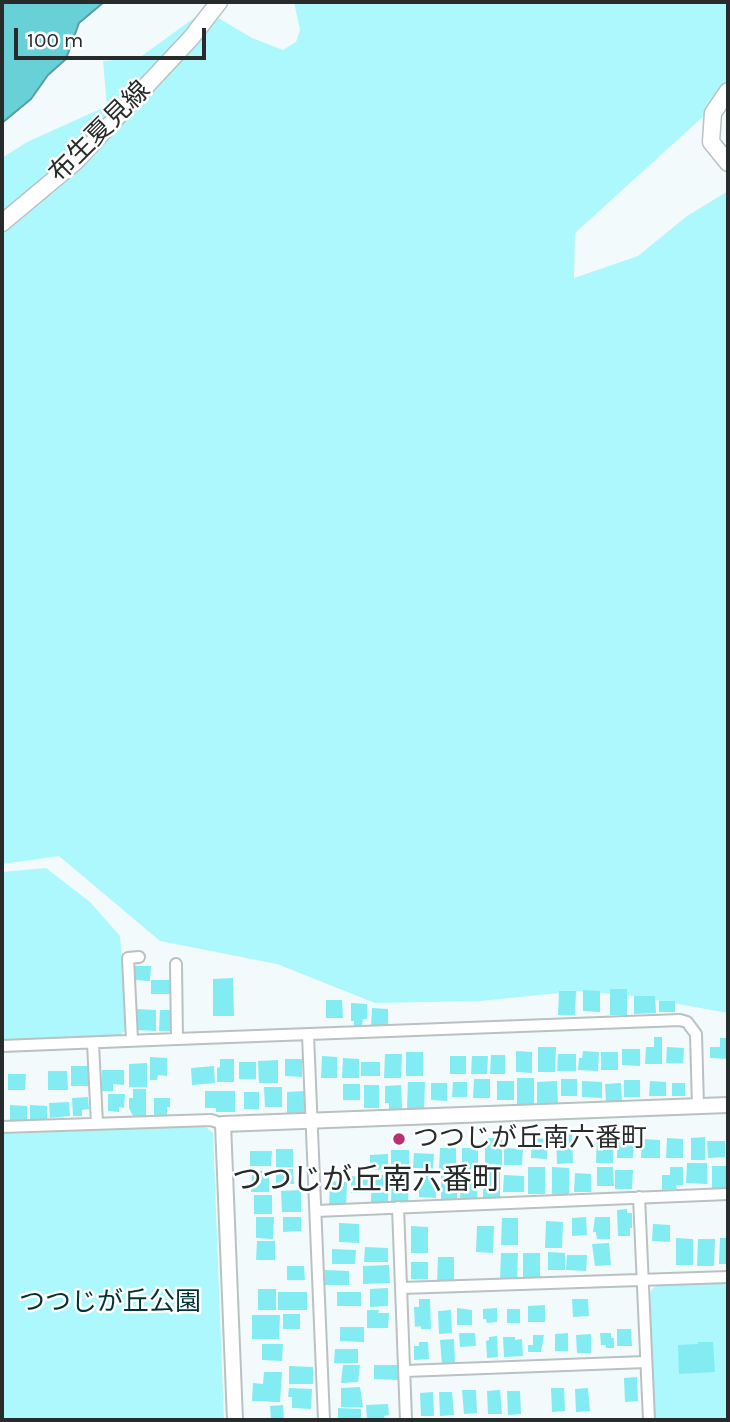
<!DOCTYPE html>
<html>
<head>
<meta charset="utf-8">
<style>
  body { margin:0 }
  #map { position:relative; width:730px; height:1422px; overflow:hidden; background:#f3fafb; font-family:Karla,sans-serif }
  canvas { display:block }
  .frame { position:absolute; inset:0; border:4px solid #282b2b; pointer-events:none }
  .scale { position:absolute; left:14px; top:28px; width:192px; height:32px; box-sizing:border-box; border:4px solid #282b2b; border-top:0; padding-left:9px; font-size:21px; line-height:24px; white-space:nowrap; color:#282b2b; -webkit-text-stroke:5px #fff; paint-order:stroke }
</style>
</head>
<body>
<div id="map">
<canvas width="730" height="1422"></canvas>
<div class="frame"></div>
<div class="scale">100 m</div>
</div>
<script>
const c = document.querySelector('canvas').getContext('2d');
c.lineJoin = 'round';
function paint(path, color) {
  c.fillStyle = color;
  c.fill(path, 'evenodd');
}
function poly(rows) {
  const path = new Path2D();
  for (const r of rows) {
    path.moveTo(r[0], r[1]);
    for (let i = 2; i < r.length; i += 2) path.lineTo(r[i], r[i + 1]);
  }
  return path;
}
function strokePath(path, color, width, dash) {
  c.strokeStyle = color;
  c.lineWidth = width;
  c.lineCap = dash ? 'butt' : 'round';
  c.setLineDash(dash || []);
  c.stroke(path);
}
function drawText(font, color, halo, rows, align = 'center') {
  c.font = font + ' Karla,"Noto Sans JP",sans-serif';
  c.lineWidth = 5;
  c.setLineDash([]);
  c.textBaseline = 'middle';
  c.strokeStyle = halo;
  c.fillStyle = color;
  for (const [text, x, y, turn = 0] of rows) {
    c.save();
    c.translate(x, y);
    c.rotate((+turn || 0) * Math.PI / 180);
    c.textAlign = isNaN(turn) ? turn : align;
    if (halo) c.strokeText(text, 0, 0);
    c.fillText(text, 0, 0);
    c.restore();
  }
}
paint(poly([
  [294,2,728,2,728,78,706,114,575,233,574,278,638,256,687,216,728,191,728,1013,634,996,579,991,480,1001,375,1003,277,964,160,941,59,856,2,864,2,158,27,142,107,106,103,61,139,58,205,10,252,38,283,50,296,42,300,30],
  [46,868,90,902,120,936,127,1026,124,1032,118,1036,2,1040,2,872],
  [205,1126,213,1133,224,1420,2,1420,2,1134],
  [728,1283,728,1420,654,1420,650,1294,652,1289,659,1284]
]), '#acf8fd');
const water = poly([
  [2,2,104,2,79,23,66,59,48,75,31,99,2,123,2,2]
]);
paint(water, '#68d0d7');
strokePath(water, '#559ea3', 2);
paint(poly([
  [135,966,151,966,150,981,134,980],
  [233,978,234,1016,213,1016,213,979],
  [151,980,170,980,170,994,151,994],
  [610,989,627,989,627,1015,610,1015],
  [583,990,600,991,600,1012,583,1011],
  [559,991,576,991,575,1015,558,1015],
  [634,996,655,996,656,1013,634,1014],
  [326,1000,342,1000,343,1018,326,1018],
  [659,1001,675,1001,675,1012,659,1012],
  [351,1003,367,1004,367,1019,363,1019,362,1026,354,1026,354,1021,351,1021],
  [372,1008,388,1009,388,1027,371,1027],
  [136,1009,156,1010,156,1031,136,1030],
  [160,1010,172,1010,171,1031,159,1031],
  [654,1037,662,1037,662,1064,645,1064,646,1047,654,1047],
  [720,1038,728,1038,728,1059,710,1058,710,1047,720,1047],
  [538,1047,556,1047,555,1072,538,1072],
  [667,1047,684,1048,683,1063,666,1063],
  [622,1049,640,1049,640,1066,622,1065],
  [516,1051,532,1052,532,1073,516,1072],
  [583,1051,599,1052,598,1071,578,1070,579,1058,582,1058],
  [406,1052,423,1052,423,1076,406,1076],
  [601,1052,618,1052,618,1070,601,1070],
  [385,1054,402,1054,401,1078,384,1078],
  [558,1054,576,1054,576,1071,557,1071],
  [491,1055,505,1055,505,1074,490,1074],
  [322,1056,337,1057,337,1078,321,1078],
  [450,1056,466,1056,466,1074,450,1074],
  [472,1056,488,1056,487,1074,471,1074],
  [150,1057,167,1058,167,1076,158,1075,157,1080,150,1080],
  [343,1058,359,1059,359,1078,342,1078],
  [220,1059,234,1059,234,1082,217,1082,217,1068,220,1067],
  [285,1059,302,1059,302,1077,285,1076],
  [278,1060,278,1083,259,1083,258,1061],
  [239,1062,256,1062,256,1079,239,1079],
  [361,1062,380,1062,380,1076,361,1076],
  [147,1063,147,1087,129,1087,129,1064],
  [71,1066,89,1066,89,1086,71,1086],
  [214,1066,215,1083,192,1085,191,1068],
  [102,1070,124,1070,124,1085,113,1084,113,1091,102,1091],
  [48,1071,67,1071,68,1090,48,1090],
  [8,1074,26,1074,25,1090,8,1090],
  [517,1078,534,1078,534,1105,517,1104],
  [474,1079,490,1079,490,1098,473,1098],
  [561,1079,577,1079,577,1096,561,1096],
  [624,1080,640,1080,640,1097,624,1097],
  [497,1081,514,1081,514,1100,497,1100],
  [557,1081,558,1103,537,1103,537,1082],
  [582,1081,602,1082,602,1098,582,1097],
  [650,1081,666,1082,666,1096,649,1096],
  [408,1082,425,1082,424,1108,407,1108],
  [453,1082,467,1082,467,1097,452,1097],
  [431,1083,447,1083,447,1101,431,1100],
  [621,1083,622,1101,606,1102,605,1084],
  [672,1083,685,1083,685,1096,672,1096],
  [343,1084,360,1084,360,1100,343,1100],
  [364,1085,379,1085,379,1108,364,1108],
  [401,1085,402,1109,389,1109,389,1103,385,1103,385,1086],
  [264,1087,282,1087,282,1107,265,1107],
  [133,1089,146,1089,146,1116,133,1116,129,1108,129,1098,133,1098],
  [205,1091,235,1091,235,1112,216,1112,216,1108,205,1108],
  [304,1091,304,1116,287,1116,287,1092],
  [244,1092,259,1092,259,1109,244,1109],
  [108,1094,125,1094,124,1108,119,1107,119,1112,108,1111],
  [88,1097,89,1109,82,1110,82,1116,73,1116,72,1098],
  [154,1098,170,1098,170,1107,167,1107,167,1116,154,1116],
  [69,1102,70,1116,50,1118,49,1103],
  [10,1105,27,1106,27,1121,10,1120],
  [30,1105,47,1106,47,1120,30,1119],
  [572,1134,573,1163,557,1164,556,1135],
  [597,1136,614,1136,613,1163,596,1163],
  [705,1137,705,1160,691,1160,691,1138],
  [485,1138,502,1138,502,1165,485,1164],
  [532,1138,548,1139,547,1159,531,1158],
  [667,1138,683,1139,683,1158,666,1158],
  [642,1139,660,1140,660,1158,641,1158],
  [617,1141,634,1141,633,1158,617,1158],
  [707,1141,725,1141,725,1157,708,1158],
  [440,1148,456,1148,456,1170,439,1170],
  [462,1148,478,1148,478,1169,462,1169],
  [504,1148,523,1149,522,1165,504,1165],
  [276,1149,293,1149,293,1167,276,1167],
  [391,1150,409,1150,409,1172,391,1171],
  [250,1151,272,1151,271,1166,250,1166],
  [414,1153,434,1154,433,1169,413,1168],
  [388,1154,388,1169,370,1170,370,1155],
  [687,1163,707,1163,707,1184,686,1183],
  [712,1166,728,1166,728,1191,712,1191],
  [528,1167,545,1167,545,1194,528,1194],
  [552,1167,569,1168,569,1194,552,1194],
  [597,1167,613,1167,614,1186,597,1186],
  [670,1167,683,1167,683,1185,676,1185,677,1189,662,1190,662,1175,670,1175],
  [276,1169,293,1169,294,1184,276,1184],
  [615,1170,633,1170,632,1189,615,1189],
  [252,1171,269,1171,269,1192,251,1192],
  [483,1171,500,1171,500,1201,483,1201],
  [441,1173,458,1173,457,1200,441,1200],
  [575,1173,591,1174,591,1192,574,1192],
  [461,1174,478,1175,477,1201,460,1201],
  [372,1175,389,1175,388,1202,371,1202],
  [392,1175,409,1175,408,1202,391,1201],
  [504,1175,524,1176,524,1192,503,1192],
  [351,1176,368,1177,367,1193,351,1193],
  [419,1176,436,1176,436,1198,419,1197],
  [330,1181,347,1182,346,1208,329,1208],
  [301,1190,301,1212,282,1212,281,1191],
  [254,1195,272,1195,272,1214,254,1214],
  [627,1209,627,1213,632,1213,632,1228,630,1228,630,1236,618,1236,617,1210],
  [256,1217,274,1217,273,1239,256,1238],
  [283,1217,301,1217,301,1231,283,1232],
  [586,1217,587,1235,572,1236,572,1218],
  [595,1217,610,1217,610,1239,597,1239,596,1232,593,1232],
  [502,1218,518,1218,518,1245,501,1245],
  [546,1221,563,1222,562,1248,545,1248],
  [339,1223,359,1224,359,1243,339,1242],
  [653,1224,670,1225,670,1242,652,1241],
  [411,1226,428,1227,428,1253,411,1253],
  [477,1226,494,1226,493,1253,476,1252],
  [676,1238,693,1239,693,1265,676,1265],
  [720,1238,728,1238,728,1264,719,1264],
  [698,1239,715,1239,714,1266,697,1266],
  [257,1241,275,1241,275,1260,256,1260],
  [609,1243,611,1265,595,1266,592,1244],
  [365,1247,388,1248,388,1262,364,1262],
  [332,1249,356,1250,355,1264,332,1264],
  [548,1252,565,1253,565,1270,548,1270],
  [501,1253,518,1253,517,1280,500,1280],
  [523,1253,540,1253,540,1280,523,1280],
  [567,1255,587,1255,586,1271,566,1270],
  [438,1257,454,1257,454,1284,437,1284],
  [411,1262,428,1262,428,1279,411,1279],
  [389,1265,390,1283,363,1284,363,1266],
  [287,1266,304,1266,305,1280,287,1280],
  [325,1270,349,1271,349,1285,325,1285],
  [388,1288,388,1306,370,1307,370,1289],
  [258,1289,276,1289,276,1310,258,1310],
  [278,1292,307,1292,307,1310,278,1310],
  [337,1292,361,1292,361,1306,337,1306],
  [419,1299,430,1299,431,1329,421,1329,421,1326,415,1327,414,1307,419,1307],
  [572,1299,588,1299,589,1316,573,1317],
  [545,1305,545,1322,528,1322,528,1306],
  [457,1308,472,1310,472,1325,457,1325],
  [497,1308,497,1322,487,1323,486,1319,483,1319,483,1309],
  [507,1309,520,1309,520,1323,507,1323],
  [367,1310,379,1310,378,1313,389,1313,388,1328,367,1328],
  [451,1310,452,1333,439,1334,438,1311],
  [283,1314,300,1314,300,1329,283,1329],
  [252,1315,280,1315,279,1339,252,1339],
  [340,1327,364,1327,364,1342,340,1341],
  [617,1329,631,1329,632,1346,617,1346],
  [459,1333,475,1333,476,1346,460,1347],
  [568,1333,568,1351,555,1351,555,1334],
  [600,1333,611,1333,611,1338,614,1338,614,1348,606,1348,606,1345,601,1345],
  [591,1334,591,1353,577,1353,576,1335],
  [533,1335,544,1335,541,1352,528,1352,528,1345,533,1345],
  [497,1336,498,1357,487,1358,486,1341,489,1340,489,1337],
  [503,1337,515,1337,515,1340,522,1339,523,1356,504,1357],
  [454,1339,455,1363,442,1364,440,1340],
  [419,1342,428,1342,429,1359,414,1360,414,1346,419,1346],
  [698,1342,713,1342,715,1372,679,1374,678,1345,698,1344],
  [262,1344,283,1344,282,1361,262,1360],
  [335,1349,358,1349,358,1363,334,1363],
  [343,1365,360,1365,358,1382,341,1383],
  [374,1365,398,1365,398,1380,374,1379],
  [289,1366,313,1367,313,1384,289,1384],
  [264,1372,282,1372,280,1402,252,1401,253,1383,263,1384],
  [637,1377,638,1401,625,1402,624,1378],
  [360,1387,363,1407,341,1407,341,1388],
  [289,1388,312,1389,311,1409,292,1408,292,1397,288,1397],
  [551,1388,564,1388,565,1411,552,1412],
  [588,1388,590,1411,576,1412,575,1389],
  [462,1390,476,1390,477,1413,464,1414],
  [500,1390,502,1414,488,1414,487,1391],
  [507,1391,520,1391,521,1414,508,1415],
  [433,1392,434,1416,421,1416,420,1393],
  [439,1392,452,1392,454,1415,440,1416],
  [388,1404,389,1415,384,1416,385,1420,367,1420,366,1405],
  [283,1405,284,1420,271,1420,270,1406],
  [338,1408,361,1409,361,1420,338,1420]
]), '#83ebf2');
const minor = poly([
  [176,964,177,1039,680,1020,687,1022,696,1034,698,1107],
  [308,1035,324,1420],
  [132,1040,128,958,139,957],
  [93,1043,97,1124],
  [2,1046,177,1039],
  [2,1127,211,1120,223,1124],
  [639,1197,649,1420],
  [398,1207,406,1420],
  [316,1211,728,1194],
  [402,1288,728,1277],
  [405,1371,646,1362]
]);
const tertiary = poly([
  [235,1420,223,1124,728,1105]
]);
const secondary = poly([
  [728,91,713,113,711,142,728,163],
  [2,223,75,162,191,38,219,2]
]);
strokePath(minor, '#bac1c2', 14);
strokePath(tertiary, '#bac1c2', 18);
strokePath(secondary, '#bac1c2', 19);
strokePath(minor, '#fff', 10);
strokePath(tertiary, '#fff', 14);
strokePath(secondary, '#fff', 16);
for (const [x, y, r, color] of [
  [399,1139,7,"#b83171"]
]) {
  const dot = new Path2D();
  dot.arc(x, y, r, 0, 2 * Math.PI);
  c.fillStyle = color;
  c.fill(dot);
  strokePath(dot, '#fff', 2.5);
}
drawText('26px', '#282b2b', '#fff', [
  ["布生夏見線",100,132,-45]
]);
drawText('26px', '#282b2b', '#fff', [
  ["つつじが丘南六番町",413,1139]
], 'left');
drawText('26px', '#003235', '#fff', [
  ["つつじが丘公園",110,1303]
]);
drawText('30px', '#252a2a', '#fff', [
  ["つつじが丘南六番町",367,1180]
]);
</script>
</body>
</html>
